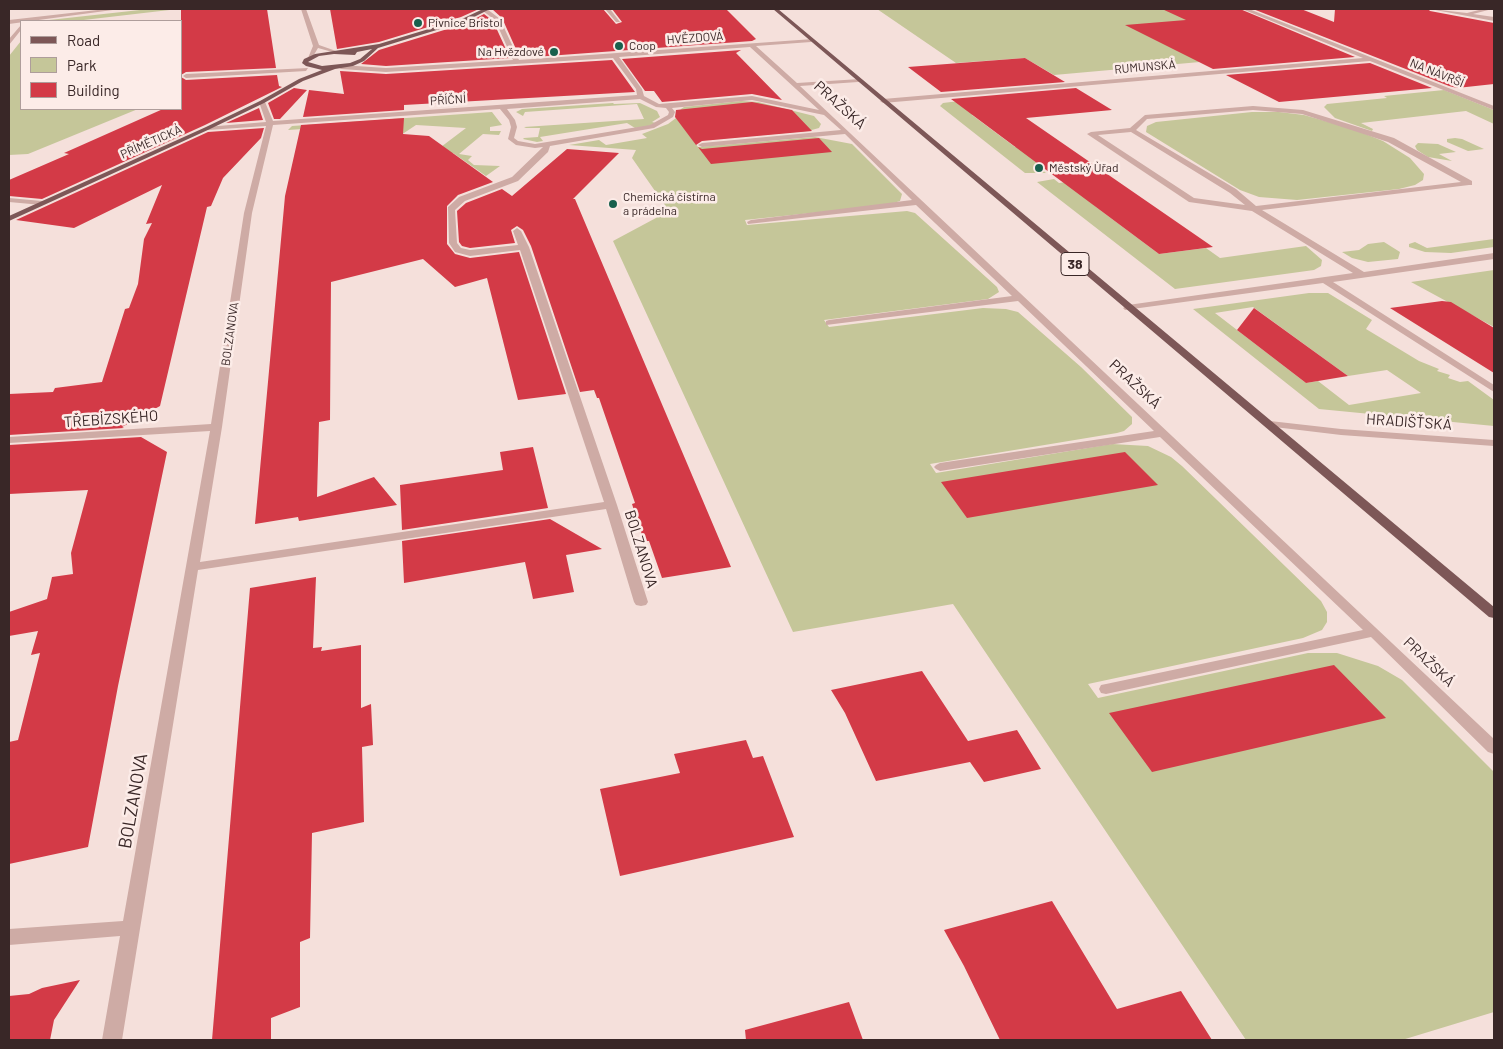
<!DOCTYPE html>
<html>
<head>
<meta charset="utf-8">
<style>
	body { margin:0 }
	#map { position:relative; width:1503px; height:1049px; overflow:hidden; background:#f5e0db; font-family:Barlow,sans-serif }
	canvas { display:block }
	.frame { position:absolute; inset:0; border:10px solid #392727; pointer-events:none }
	.legend { position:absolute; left:20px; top:20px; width:162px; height:90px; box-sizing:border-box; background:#fcece8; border:1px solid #ae9d9b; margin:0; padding:6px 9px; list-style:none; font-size:15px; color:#392727 }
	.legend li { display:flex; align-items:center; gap:10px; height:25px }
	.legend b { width:25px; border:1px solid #ae9d9b }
</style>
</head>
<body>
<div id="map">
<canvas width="1503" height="1049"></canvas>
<div class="frame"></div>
<ul class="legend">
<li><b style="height:6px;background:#7d5757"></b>Road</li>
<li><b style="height:14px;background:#c5c699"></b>Park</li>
<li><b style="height:14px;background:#d33a47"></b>Building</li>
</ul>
</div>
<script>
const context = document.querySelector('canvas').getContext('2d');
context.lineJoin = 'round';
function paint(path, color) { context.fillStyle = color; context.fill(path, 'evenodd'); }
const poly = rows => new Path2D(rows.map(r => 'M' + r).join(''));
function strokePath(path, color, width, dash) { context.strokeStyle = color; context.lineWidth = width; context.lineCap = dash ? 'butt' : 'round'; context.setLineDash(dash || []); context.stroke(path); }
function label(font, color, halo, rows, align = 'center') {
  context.font = font + ' Barlow,sans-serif'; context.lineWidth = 5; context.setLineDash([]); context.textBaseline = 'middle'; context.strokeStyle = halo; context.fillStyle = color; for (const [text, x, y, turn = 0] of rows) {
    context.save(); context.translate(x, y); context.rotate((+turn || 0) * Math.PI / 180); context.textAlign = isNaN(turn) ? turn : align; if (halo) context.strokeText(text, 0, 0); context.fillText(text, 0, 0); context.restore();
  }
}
paint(poly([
	[149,9,178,9,75,21,40,21],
	[877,9,1220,9,1233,41,1200,62,1054,75,1025,58,956,63],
	[21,41,21,109,138,109,28,154,9,155,9,56],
	[1444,90,1494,110,1494,124,1466,111,1361,123,1373,129,1372,131,1335,118,1324,107,1327,104,1387,98,1384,96],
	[988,99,972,115,1015,147,1023,146,1048,168,1041,169,1046,173,1025,173,940,106,943,103,951,102],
	[741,101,758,102,814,116,821,124,819,128,808,131,694,141,698,147,815,137,852,144,902,194,900,201,887,205,745,220,747,225,907,211,915,213,997,287,999,292,988,299,824,320,829,327,983,308,1006,309,1018,312,1081,367,1132,417,1132,424,1124,431,1117,433,930,464,936,473,1112,444,1148,446,1171,457,1182,466,1321,601,1327,612,1327,622,1322,630,1303,638,1088,684,1098,698,1308,653,1337,653,1378,666,1402,680,1494,772,1494,1012,1402,1040,1246,1040,953,604,793,632,613,241,669,211,632,158,636,150,569,145,599,140,606,145,647,138,642,134,668,124,676,118,681,109,684,107],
	[613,103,614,104,640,103,657,111,660,117,652,122,656,123,646,127,635,128,627,123,540,137,543,141,537,142,523,139,524,138,538,137,540,128,526,128,524,127,644,119,637,104,525,112,523,116,516,112,522,109],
	[492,112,502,125,490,127,490,131,501,131,499,135,483,134,459,154,472,156,468,160,474,165,500,166,486,176,453,153,433,153,466,128,416,125,395,139,361,125,288,130,292,126],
	[1252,112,1279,112,1304,115,1353,129,1383,141,1410,158,1424,174,1423,180,1415,185,1399,189,1297,200,1259,197,1240,190,1146,132,1147,126,1156,122],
	[1455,138,1462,139,1484,149,1468,151,1447,142,1447,139],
	[1418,143,1438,144,1456,152,1439,154,1452,161,1428,157,1417,150,1415,146],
	[1054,179,1059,183,1067,182,1096,207,1159,254,1206,248,1220,258,1306,246,1322,260,1321,266,1314,270,1175,289,1037,182],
	[1494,239,1494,247,1451,253,1425,252,1409,247,1409,244,1415,242,1427,248],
	[1384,242,1400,252,1398,259,1368,262,1352,258,1342,252,1359,250,1368,244],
	[1494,270,1494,327,1411,282],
	[1309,293,1328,293,1372,320,1366,329,1419,361,1439,369,1437,371,1450,375,1448,378,1460,382,1468,381,1494,400,1494,426,1319,409,1193,309],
	[1253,307,1348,376,1387,370,1421,393,1349,405,1318,381,1306,383,1215,313]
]), '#c5c699');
paint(poly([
	[181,9,267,9,276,68,186,72,181,75],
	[330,9,438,10,479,9,461,17,379,42,337,49],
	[492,9,603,9,616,24,622,22,612,9,726,9,756,39,752,41,520,58,502,18],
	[1162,9,1240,9,1355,57,1213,69,1125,25,1186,20],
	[1253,9,1301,9,1334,22,1335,9,1428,9,1430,11,1494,23,1494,84,1457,88,1449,86],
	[484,14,493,21,510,58,386,66,361,64,379,50,467,23],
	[741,50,736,53,782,100,752,94,662,102,654,91,645,91,622,59],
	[1025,58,1065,82,941,92,908,67],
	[612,60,635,92,404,105,404,110,303,117,309,90,344,94,340,71,386,74],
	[1370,63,1432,88,1279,102,1226,75],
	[277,75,279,86,282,87,205,125,42,199,9,196,9,180,69,154,64,153,163,109,181,109,181,77,186,80],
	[294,88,307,90,280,119,274,119,268,103],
	[1076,88,1112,110,1026,118,1213,247,1159,254,951,99],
	[752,102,792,110,812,131,702,141,696,145,675,117,676,110],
	[259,108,263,120,226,123],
	[404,118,403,134,429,136,493,182,458,195,447,206,447,244,455,254,470,258,519,252,566,394,518,400,487,278,455,287,423,259,331,282,330,420,319,422,317,497,374,477,397,505,299,521,298,517,255,524,285,196,301,125],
	[264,128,261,138,223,178,211,206,207,207,160,406,122,427,124,428,9,435,9,394,53,392,55,388,102,382,125,309,129,308,138,284,144,239,152,223,146,224,162,185,74,228,16,220,208,132],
	[819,138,832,152,711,164,698,147,702,149],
	[567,149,619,153,573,199,575,199,594,244,731,567,662,578,649,541,644,541,632,504,635,503,599,398,597,398,594,390,580,392,531,246,523,230,517,226,511,230,515,243,470,248,462,246,459,242,457,211,466,203,502,189,512,196],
	[1442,301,1451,302,1494,328,1494,373,1390,308],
	[1254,308,1348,376,1306,383,1237,330],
	[141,437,167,452,118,686,88,847,9,864,9,742,18,740,40,653,31,655,38,631,9,636,9,612,47,599,52,577,73,574,71,553,88,490,9,494,9,445],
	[533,447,548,508,402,530,400,485,503,470,500,452],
	[1125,452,1158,485,967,518,941,482],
	[550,519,602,549,566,555,574,592,533,599,525,562,404,583,402,541],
	[316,577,313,648,322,647,321,651,361,645,361,708,371,704,373,745,362,747,364,822,312,833,310,938,300,942,300,1007,271,1018,271,1040,212,1040,250,588],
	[1334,665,1386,718,1152,772,1109,713],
	[922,671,968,741,1017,730,1041,769,984,782,970,762,876,781,845,713,831,690],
	[746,740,753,758,763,756,794,837,620,876,600,789,680,773,674,754],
	[1052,901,1117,1009,1181,991,1212,1040,1000,1040,964,966,944,930],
	[80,980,54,1020,50,1040,9,1040,9,996,29,994,42,988],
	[849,1002,863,1040,746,1040,745,1030]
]), '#d33a47');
paint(poly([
	[106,9,120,9,9,24,9,20,106,9],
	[301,9,306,9,319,45,336,51,336,53,318,48,312,58,308,58,313,46,301,9],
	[484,9,487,9,500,19,519,60,813,39,811,42,756,46,797,83,860,79,860,81,858,82,800,86,1494,739,1494,754,1488,752,1371,637,1106,694,1101,693,1099,689,1101,685,1106,684,1363,630,1160,437,940,471,936,469,934,467,936,465,940,463,1154,431,1018,301,826,325,826,321,829,320,1012,296,916,205,748,224,747,222,751,220,912,200,845,134,702,147,698,145,702,143,841,130,824,115,752,100,672,108,675,112,673,117,654,128,550,146,548,152,518,181,465,201,455,210,457,243,461,248,470,250,518,245,513,231,517,228,521,231,529,247,617,505,648,602,646,605,641,606,636,605,634,602,606,509,198,570,122,1040,102,1040,120,936,9,945,9,929,123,921,210,431,9,443,9,437,211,424,244,213,266,126,208,130,206,129,206,127,266,122,259,102,262,100,265,102,273,121,637,95,636,89,613,58,386,72,341,69,338,67,341,65,386,68,513,60,495,20,483,11,484,9],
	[750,47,819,110,752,96,659,104,644,96,642,89,619,57,750,47],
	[640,99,656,107,666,108,669,112,668,115,650,125,535,144,518,141,514,138,517,127,515,120,507,109,640,99],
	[500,109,509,120,511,127,508,139,516,145,535,148,543,147,512,177,459,197,448,207,449,243,455,252,470,256,520,250,604,502,200,562,222,427,252,213,273,125,500,109],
	[605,9,610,9,620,22,616,22,605,9],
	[1242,9,1249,9,1494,106,1494,110,1370,61,883,103,880,101,883,99,1363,58,1242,9],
	[1430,9,1467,13,1483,9,1492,9,1473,14,1494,17,1494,21,1430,9],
	[21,25,21,30,9,45,9,39,21,25],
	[308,68,306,71,186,78,183,76,186,74,308,68],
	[1253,106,1303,110,1394,138,1472,181,1472,185,1469,185,1262,210,1364,272,1494,253,1494,259,1333,282,1494,385,1494,392,1323,283,1125,310,1123,308,1128,305,1353,273,1252,211,1189,202,1087,134,1091,132,1130,128,1145,115,1253,106],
	[1253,110,1302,114,1388,142,1461,182,1256,206,1236,189,1136,130,1147,119,1253,110],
	[1131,132,1230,193,1245,205,1194,198,1098,135,1131,132],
	[9,198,42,201,46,203,42,205,9,202,9,198],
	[1270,421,1341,429,1494,440,1494,446,1341,435,1266,426,1264,424,1266,422,1270,421]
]), '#ceaba5');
paint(poly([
	[483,9,490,9,466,21,378,48,364,61,353,66,335,69,303,81,264,103,210,129,9,221,9,216,206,127,260,101,299,79,322,70,306,66,302,63,304,59,315,54,379,44,462,19,483,9],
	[372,49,360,59,350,63,322,66,308,62,319,56,334,54,355,55,357,52,372,49],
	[773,9,778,9,1494,607,1494,618,1489,617,773,9]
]), '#7d5757');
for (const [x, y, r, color] of [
	[418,23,5,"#18604d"],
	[619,46,5,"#18604d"],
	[554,52,5,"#18604d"],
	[1039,168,5,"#18604d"],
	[613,204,5,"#18604d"]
]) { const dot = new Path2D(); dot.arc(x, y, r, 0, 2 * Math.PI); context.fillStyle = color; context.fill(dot); strokePath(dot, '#fcece8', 2); }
label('12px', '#392727', '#fcece8', [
	["Pivnice Bristol",428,23],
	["Coop",629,46],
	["Na Hvězdové",544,52,"right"],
	["Městský Ùřad",1049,168],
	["Chemická čistírna",623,197],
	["a prádelna",623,211]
], 'left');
label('12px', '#392727', '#fcece8', [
	["HVĚZDOVÁ",695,38,-4],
	["RUMUNSKÁ",1145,67,-5],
	["NA NÁVRŠÍ",1437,73,22],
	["PŘÍČNÍ",448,100,-4],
	["PŘÍMĚTICKÁ",151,142,-24],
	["BOLZANOVA",230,334,-82]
]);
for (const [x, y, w] of [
	[1075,264,28]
]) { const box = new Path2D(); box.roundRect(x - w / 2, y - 11.5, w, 23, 4); context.fillStyle = '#fcece8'; context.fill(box); strokePath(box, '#392727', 1); }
label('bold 14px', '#392727', null, [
	["38",1075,264]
]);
label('15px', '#392727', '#fcece8', [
	["PRAŽSKÁ",840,105,42],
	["PRAŽSKÁ",1135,384,43],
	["TŘEBÍZSKÉHO",111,419,-4],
	["HRADIŠŤSKÁ",1409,422,4],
	["BOLZANOVA",641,549,73],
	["PRAŽSKÁ",1429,662,44]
]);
label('18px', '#392727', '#fcece8', [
	["BOLZANOVA",133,801,-80]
]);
</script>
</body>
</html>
